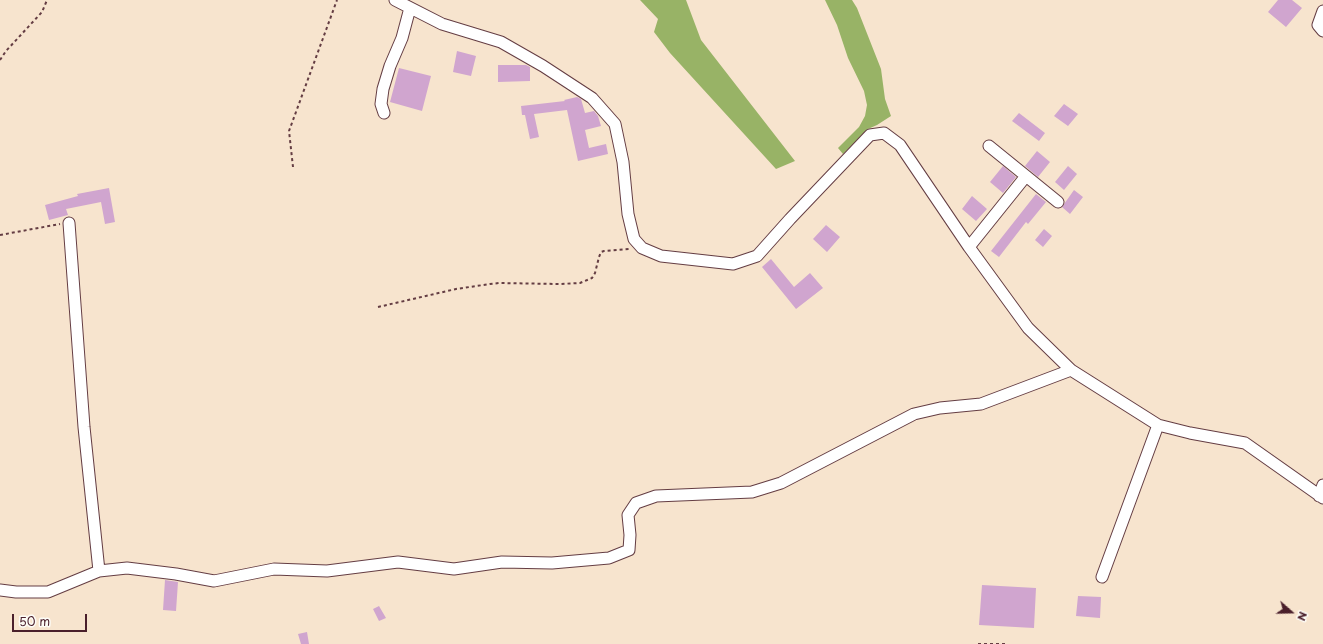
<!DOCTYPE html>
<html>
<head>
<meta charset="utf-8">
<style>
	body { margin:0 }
	#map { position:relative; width:1323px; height:644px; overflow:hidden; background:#f7e4ce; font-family:"Playpen Sans",sans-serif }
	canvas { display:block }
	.north { position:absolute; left:1271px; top:592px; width:40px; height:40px; -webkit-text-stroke:3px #fdfcf7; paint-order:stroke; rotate:110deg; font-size:11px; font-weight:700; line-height:16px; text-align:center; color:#4a1f2b }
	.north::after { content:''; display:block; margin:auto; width:14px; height:18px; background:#4a1f2b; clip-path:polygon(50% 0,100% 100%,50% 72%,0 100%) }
	.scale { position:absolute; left:12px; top:614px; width:75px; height:18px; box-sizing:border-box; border:2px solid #4a1f2b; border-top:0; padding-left:5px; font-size:12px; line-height:14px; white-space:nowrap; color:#4a1f2b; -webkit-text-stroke:3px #fdfcf7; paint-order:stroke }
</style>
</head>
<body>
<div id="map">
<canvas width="1323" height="644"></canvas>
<div class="north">N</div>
<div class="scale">50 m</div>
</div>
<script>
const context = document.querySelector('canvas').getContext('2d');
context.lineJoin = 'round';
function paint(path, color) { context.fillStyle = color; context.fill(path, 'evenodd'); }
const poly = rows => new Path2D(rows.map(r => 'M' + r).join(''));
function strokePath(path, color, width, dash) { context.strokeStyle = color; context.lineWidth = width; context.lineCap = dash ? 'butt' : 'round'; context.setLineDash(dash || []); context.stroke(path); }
paint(poly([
	[640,0,686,0,701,40,795,161,776,169,670,53,654,32,658,19],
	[825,0,852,0,857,8,881,69,885,99,891,116,877,125,868,129,843,154,838,148,859,127,865,116,867,105,864,91,848,58,837,25]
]), '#98b366');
paint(poly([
	[1278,0,1292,0,1302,8,1286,27,1268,12],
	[457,51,476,56,471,76,453,72],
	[498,65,526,65,530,67,530,81,498,82],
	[399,68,431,76,422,111,390,102],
	[577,97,581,99,585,113,594,111,598,116,601,126,585,130,589,148,606,144,608,154,578,161,567,110,534,114,539,137,530,139,525,115,522,115,521,106,565,101,564,100],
	[1064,104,1078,114,1068,126,1054,116],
	[1019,113,1045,133,1039,141,1012,121],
	[1037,151,1050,162,1038,177,1025,166],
	[1003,166,1016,177,1003,193,990,182],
	[1068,166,1077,174,1064,190,1055,182],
	[109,188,115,222,105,224,101,202,66,209,68,215,49,220,45,205,78,196,77,194],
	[1074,190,1083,197,1070,214,1062,207],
	[1036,194,1046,202,1028,224,1026,222,999,257,991,251],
	[972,196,987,209,976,221,962,209],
	[826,225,840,237,827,252,813,239],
	[1044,229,1052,236,1043,247,1035,240],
	[771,259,794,287,810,273,823,288,796,309,762,267],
	[165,580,178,582,176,611,163,610],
	[982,585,1036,588,1034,628,979,625],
	[1078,596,1101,597,1100,618,1076,616],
	[379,606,386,618,379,621,373,609],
	[307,632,309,644,301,644,298,634]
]), '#d0a5cf');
const minor = poly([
	[395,0,442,24,501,42,543,66,592,98,615,124,623,162,628,214,634,239,642,248,661,256,733,264,757,256,790,219,870,135,884,133,900,145,969,247,1028,328,1071,370],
	[1323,11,1318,25,1323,31],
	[384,113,381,104,383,89,390,66,402,38,410,8],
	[1026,176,1058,202],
	[69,223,84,427,99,571],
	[969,247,1026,176,989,146],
	[1319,496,1323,485],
	[1102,577,1158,425],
	[0,590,16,592,48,592,99,571,127,568,176,574,214,581,274,569,327,571,398,562,454,569,502,562,552,563,609,558,629,550,630,535,628,515,636,503,656,496,752,492,781,483,914,414,940,408,981,404,1071,370,1158,425,1190,433,1245,443,1323,498]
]);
strokePath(minor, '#643d43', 13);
strokePath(poly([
	[0,60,6,51,42,12,47,0],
	[293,167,289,131,337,0],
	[0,235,60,224],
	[378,307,456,289,490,284,499,283,560,284,580,283,592,278,595,273,599,257,601,252,604,251,629,249],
	[978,644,1008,644]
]), '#643d43', 2, [3, 3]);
strokePath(minor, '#fff', 11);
</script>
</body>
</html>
